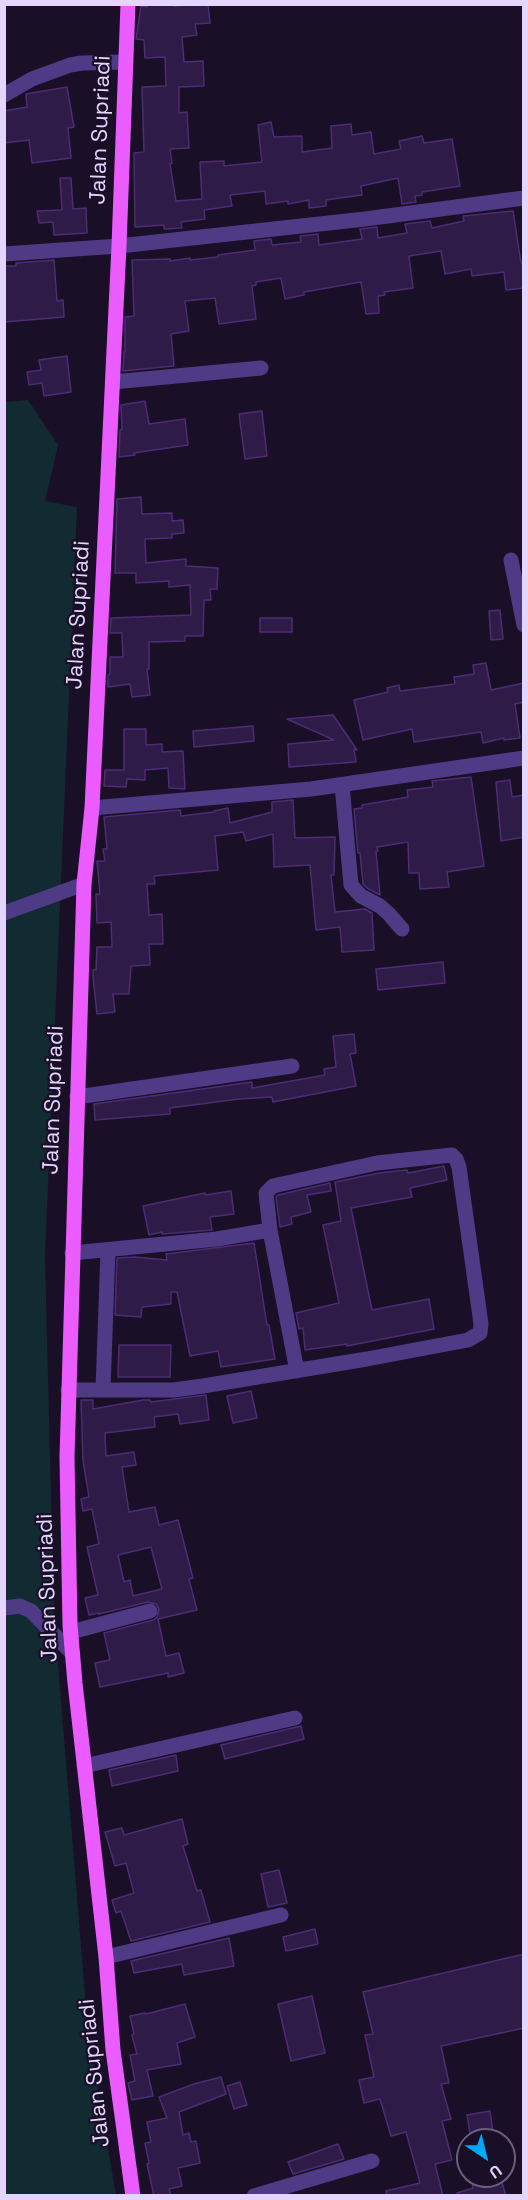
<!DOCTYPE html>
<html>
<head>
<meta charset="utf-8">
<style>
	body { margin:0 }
	#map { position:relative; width:528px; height:2200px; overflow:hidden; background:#190f27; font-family:"Space Grotesk",sans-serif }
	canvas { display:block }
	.frame { position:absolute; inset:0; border:6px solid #e4d5ff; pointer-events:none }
	.north { position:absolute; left:456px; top:2128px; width:60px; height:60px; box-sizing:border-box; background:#190f27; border:2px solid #6a5e7d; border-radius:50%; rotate:145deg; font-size:16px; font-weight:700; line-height:24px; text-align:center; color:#e4d5ff }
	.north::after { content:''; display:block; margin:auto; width:21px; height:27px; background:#01a7ff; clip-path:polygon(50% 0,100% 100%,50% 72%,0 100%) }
</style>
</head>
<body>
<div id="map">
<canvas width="528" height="2200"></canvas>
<div class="frame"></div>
<div class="north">U</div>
</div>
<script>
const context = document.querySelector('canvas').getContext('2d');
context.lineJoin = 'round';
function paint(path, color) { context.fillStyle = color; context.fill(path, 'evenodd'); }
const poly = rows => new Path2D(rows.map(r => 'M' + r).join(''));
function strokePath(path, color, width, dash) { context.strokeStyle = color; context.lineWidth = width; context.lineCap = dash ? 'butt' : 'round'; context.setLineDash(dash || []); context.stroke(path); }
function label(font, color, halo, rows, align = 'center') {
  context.font = font + ' "Space Grotesk",sans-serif'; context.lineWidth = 4.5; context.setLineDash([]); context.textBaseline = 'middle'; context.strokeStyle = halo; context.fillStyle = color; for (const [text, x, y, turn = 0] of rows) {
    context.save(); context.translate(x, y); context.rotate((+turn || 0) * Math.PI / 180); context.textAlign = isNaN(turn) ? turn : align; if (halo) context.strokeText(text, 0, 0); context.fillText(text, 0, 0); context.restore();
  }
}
paint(poly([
	[28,400,58,445,45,501,77,507,45,1257,54,1614,88,2032,116,2195,5,2196,4,402]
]), '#122a31');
const building = poly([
	[147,4,174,4,174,6,208,4,210,23,195,24,197,35,182,37,184,62,203,61,204,86,179,87,179,113,187,112,189,148,170,149,172,163,170,164,176,201,202,199,200,162,224,161,224,166,262,162,258,125,271,122,274,137,302,136,302,152,332,148,331,126,351,124,352,135,371,132,374,154,401,149,399,141,422,136,424,143,452,139,460,186,422,192,422,195,415,196,416,202,402,204,398,178,361,186,362,195,326,200,326,206,309,208,309,200,288,204,288,201,266,204,265,191,230,195,232,206,204,210,205,219,181,222,182,228,164,229,164,225,135,227,134,153,144,152,142,87,166,86,165,57,145,58,144,40,136,39,141,6,147,7,147,4],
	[67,87,74,127,68,128,71,158,32,163,29,140,4,143,4,111,27,107,26,94,67,87],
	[60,178,71,178,73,209,86,208,87,233,54,235,53,222,39,223,37,211,62,210,60,178],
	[513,211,521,263,524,263,524,288,506,290,504,272,472,276,471,269,445,274,441,251,409,256,413,288,384,292,385,295,378,296,379,313,366,314,361,282,304,292,304,295,285,299,281,278,256,282,256,285,252,286,256,319,219,324,215,298,185,301,189,331,171,334,174,366,123,371,124,352,125,352,125,317,134,316,132,260,170,259,170,261,190,258,190,260,218,257,218,255,255,250,254,241,271,239,272,245,301,242,300,236,318,234,319,245,362,239,360,229,377,227,378,238,407,233,405,224,430,221,432,228,464,221,463,216,513,211],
	[54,260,57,301,63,300,64,317,4,322,4,266,16,266,16,263,54,260],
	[67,356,71,392,44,396,42,383,29,385,27,372,41,370,39,360,67,356],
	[145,401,149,424,185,419,188,445,134,453,135,455,119,457,120,430,122,429,121,405,145,401],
	[262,411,267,456,245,459,239,414,262,411],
	[141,497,142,514,172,513,172,521,183,520,184,533,172,534,172,538,145,539,146,563,186,559,186,566,218,568,217,589,210,589,211,600,204,600,203,636,185,636,185,641,149,642,149,669,147,669,150,695,132,697,130,684,108,687,108,675,110,674,110,657,123,657,122,633,110,633,111,618,191,615,190,585,169,587,169,581,136,583,136,573,115,573,117,499,141,497],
	[500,610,503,639,491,640,489,611,500,610],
	[260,618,292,618,292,632,260,632,260,618],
	[486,663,491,690,524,683,524,702,515,704,520,738,504,740,504,738,483,743,481,732,414,742,412,729,363,740,354,700,388,692,387,688,399,685,400,691,455,684,454,677,474,674,473,665,486,663],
	[333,715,357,750,354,749,356,762,289,767,288,744,334,740,287,719,333,715],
	[253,726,254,741,194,747,193,731,253,726],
	[124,729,146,729,146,745,162,744,162,752,183,751,185,789,169,788,168,768,145,770,145,780,127,779,126,787,104,786,105,770,124,770,124,729],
	[471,777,484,866,447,872,449,887,420,889,419,873,409,873,408,842,377,847,378,851,376,851,380,895,367,888,363,884,360,853,358,853,354,809,362,808,362,805,408,797,407,790,433,787,432,781,471,777],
	[510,780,512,797,524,795,524,837,501,841,496,782,510,780],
	[293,800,295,838,335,837,334,875,331,875,335,912,365,909,372,913,374,950,342,952,340,927,316,930,310,865,274,867,273,834,246,841,243,832,215,836,218,870,154,876,155,884,147,884,149,915,162,914,163,944,149,944,150,965,131,966,129,994,113,994,115,1012,97,1014,93,977,93,970,96,970,97,947,112,947,111,922,97,923,96,894,100,894,97,861,105,861,103,849,107,849,104,817,180,810,181,816,214,812,214,811,228,808,230,823,272,812,272,802,293,800],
	[443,962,445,983,378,990,376,969,443,962],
	[354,1034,356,1053,350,1054,356,1086,273,1102,272,1097,239,1099,170,1108,170,1114,95,1120,94,1104,252,1082,252,1088,325,1075,324,1069,336,1067,333,1036,354,1034],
	[444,1166,447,1180,410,1188,412,1197,351,1208,372,1310,429,1299,434,1329,347,1346,347,1344,305,1350,303,1328,299,1329,296,1313,339,1303,323,1225,341,1221,335,1182,379,1173,407,1170,408,1173,444,1166],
	[330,1183,331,1191,307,1195,311,1212,291,1217,292,1224,280,1227,276,1197,278,1195,330,1183],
	[231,1191,234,1214,210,1217,212,1230,162,1234,162,1232,149,1235,143,1206,205,1193,205,1195,231,1191],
	[254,1243,267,1325,269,1325,275,1359,221,1367,218,1351,190,1356,177,1292,171,1292,171,1304,142,1307,141,1317,115,1315,117,1258,135,1257,167,1260,166,1254,254,1243],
	[119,1345,171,1345,170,1377,118,1377,119,1345],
	[251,1391,257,1418,233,1423,227,1396,251,1391],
	[206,1395,209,1420,180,1424,178,1414,154,1417,155,1427,105,1433,106,1456,134,1452,136,1465,122,1467,129,1512,155,1507,159,1525,178,1520,193,1578,189,1579,197,1610,158,1619,166,1656,179,1653,184,1673,168,1677,168,1673,100,1687,95,1663,110,1660,104,1633,153,1620,157,1617,159,1609,156,1604,148,1602,99,1614,99,1613,89,1615,85,1598,98,1595,87,1547,99,1544,92,1509,83,1511,81,1499,89,1497,83,1461,81,1400,93,1400,93,1409,143,1400,150,1400,151,1402,206,1395],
	[151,1547,162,1589,133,1596,130,1580,124,1582,118,1555,151,1547],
	[301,1726,304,1739,225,1759,221,1745,301,1726],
	[176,1755,178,1771,112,1786,109,1770,176,1755],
	[182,1819,188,1844,183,1846,197,1891,201,1890,210,1922,131,1941,121,1911,116,1913,112,1900,134,1893,126,1863,115,1866,105,1832,122,1828,124,1835,182,1819],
	[279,1870,287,1903,268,1907,261,1874,279,1870],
	[315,1929,318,1944,286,1951,283,1937,315,1929],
	[229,1938,234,1966,184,1975,182,1964,134,1973,131,1961,229,1938],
	[524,1954,524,2028,441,2046,449,2083,441,2084,451,2119,442,2121,452,2160,435,2164,443,2196,387,2196,386,2191,420,2183,406,2132,391,2136,380,2099,364,2103,359,2080,374,2077,365,2035,373,2034,363,1992,524,1954],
	[312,1996,325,2053,291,2061,278,2004,312,1996],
	[185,2004,195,2037,177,2043,181,2064,147,2070,153,2096,132,2100,128,2083,135,2081,130,2055,137,2054,132,2035,134,2034,130,2016,145,2013,146,2014,185,2004],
	[221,2077,226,2094,179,2112,183,2135,189,2133,191,2142,196,2141,200,2163,178,2168,182,2186,169,2189,171,2196,154,2196,147,2164,149,2163,145,2143,151,2142,147,2122,167,2118,159,2097,194,2084,221,2077],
	[240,2082,247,2105,234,2109,227,2086,240,2082],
	[490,2111,494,2140,471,2140,467,2115,490,2111],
	[338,2144,344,2159,293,2174,288,2162,338,2144],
	[471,2176,486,2176,487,2183,501,2179,506,2196,457,2196,457,2193,473,2188,471,2176]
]);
paint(building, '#2f1b48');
strokePath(building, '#4c2d74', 1.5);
strokePath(poly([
	[4,95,32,79,70,65,82,63,126,62],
	[4,254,119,246,365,219,524,198],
	[113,382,261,368],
	[511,560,524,625],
	[342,785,351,885,361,896,380,906,389,914,402,929],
	[92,808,311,789,524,758],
	[4,913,84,884],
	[77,1097,292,1066],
	[72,1253,217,1239,270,1230,297,1371],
	[103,1389,108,1251],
	[68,1390,174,1390,203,1386,367,1359,468,1340,480,1333,481,1324,459,1167,456,1159,452,1155,377,1163,273,1186,266,1193,270,1230],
	[4,1608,20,1606,31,1611,73,1654],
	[71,1632,150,1611],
	[84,1766,295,1718],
	[106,1957,281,1915],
	[254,2196,372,2161]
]), '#4f3a86', 15);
strokePath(poly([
	[128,4,119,246,92,808,84,884,67,1457,70,1625,75,1683,106,1957,113,2050,133,2196]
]), '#ea5cff', 15);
label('22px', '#e4d5ff', '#190f27', [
	["Jalan Supriadi",101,130,-88],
	["Jalan Supriadi",79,615,-87],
	["Jalan Supriadi",54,1100,-88],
	["Jalan Supriadi",48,1588,-92],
	["Jalan Supriadi",95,2073,-96]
]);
</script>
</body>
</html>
